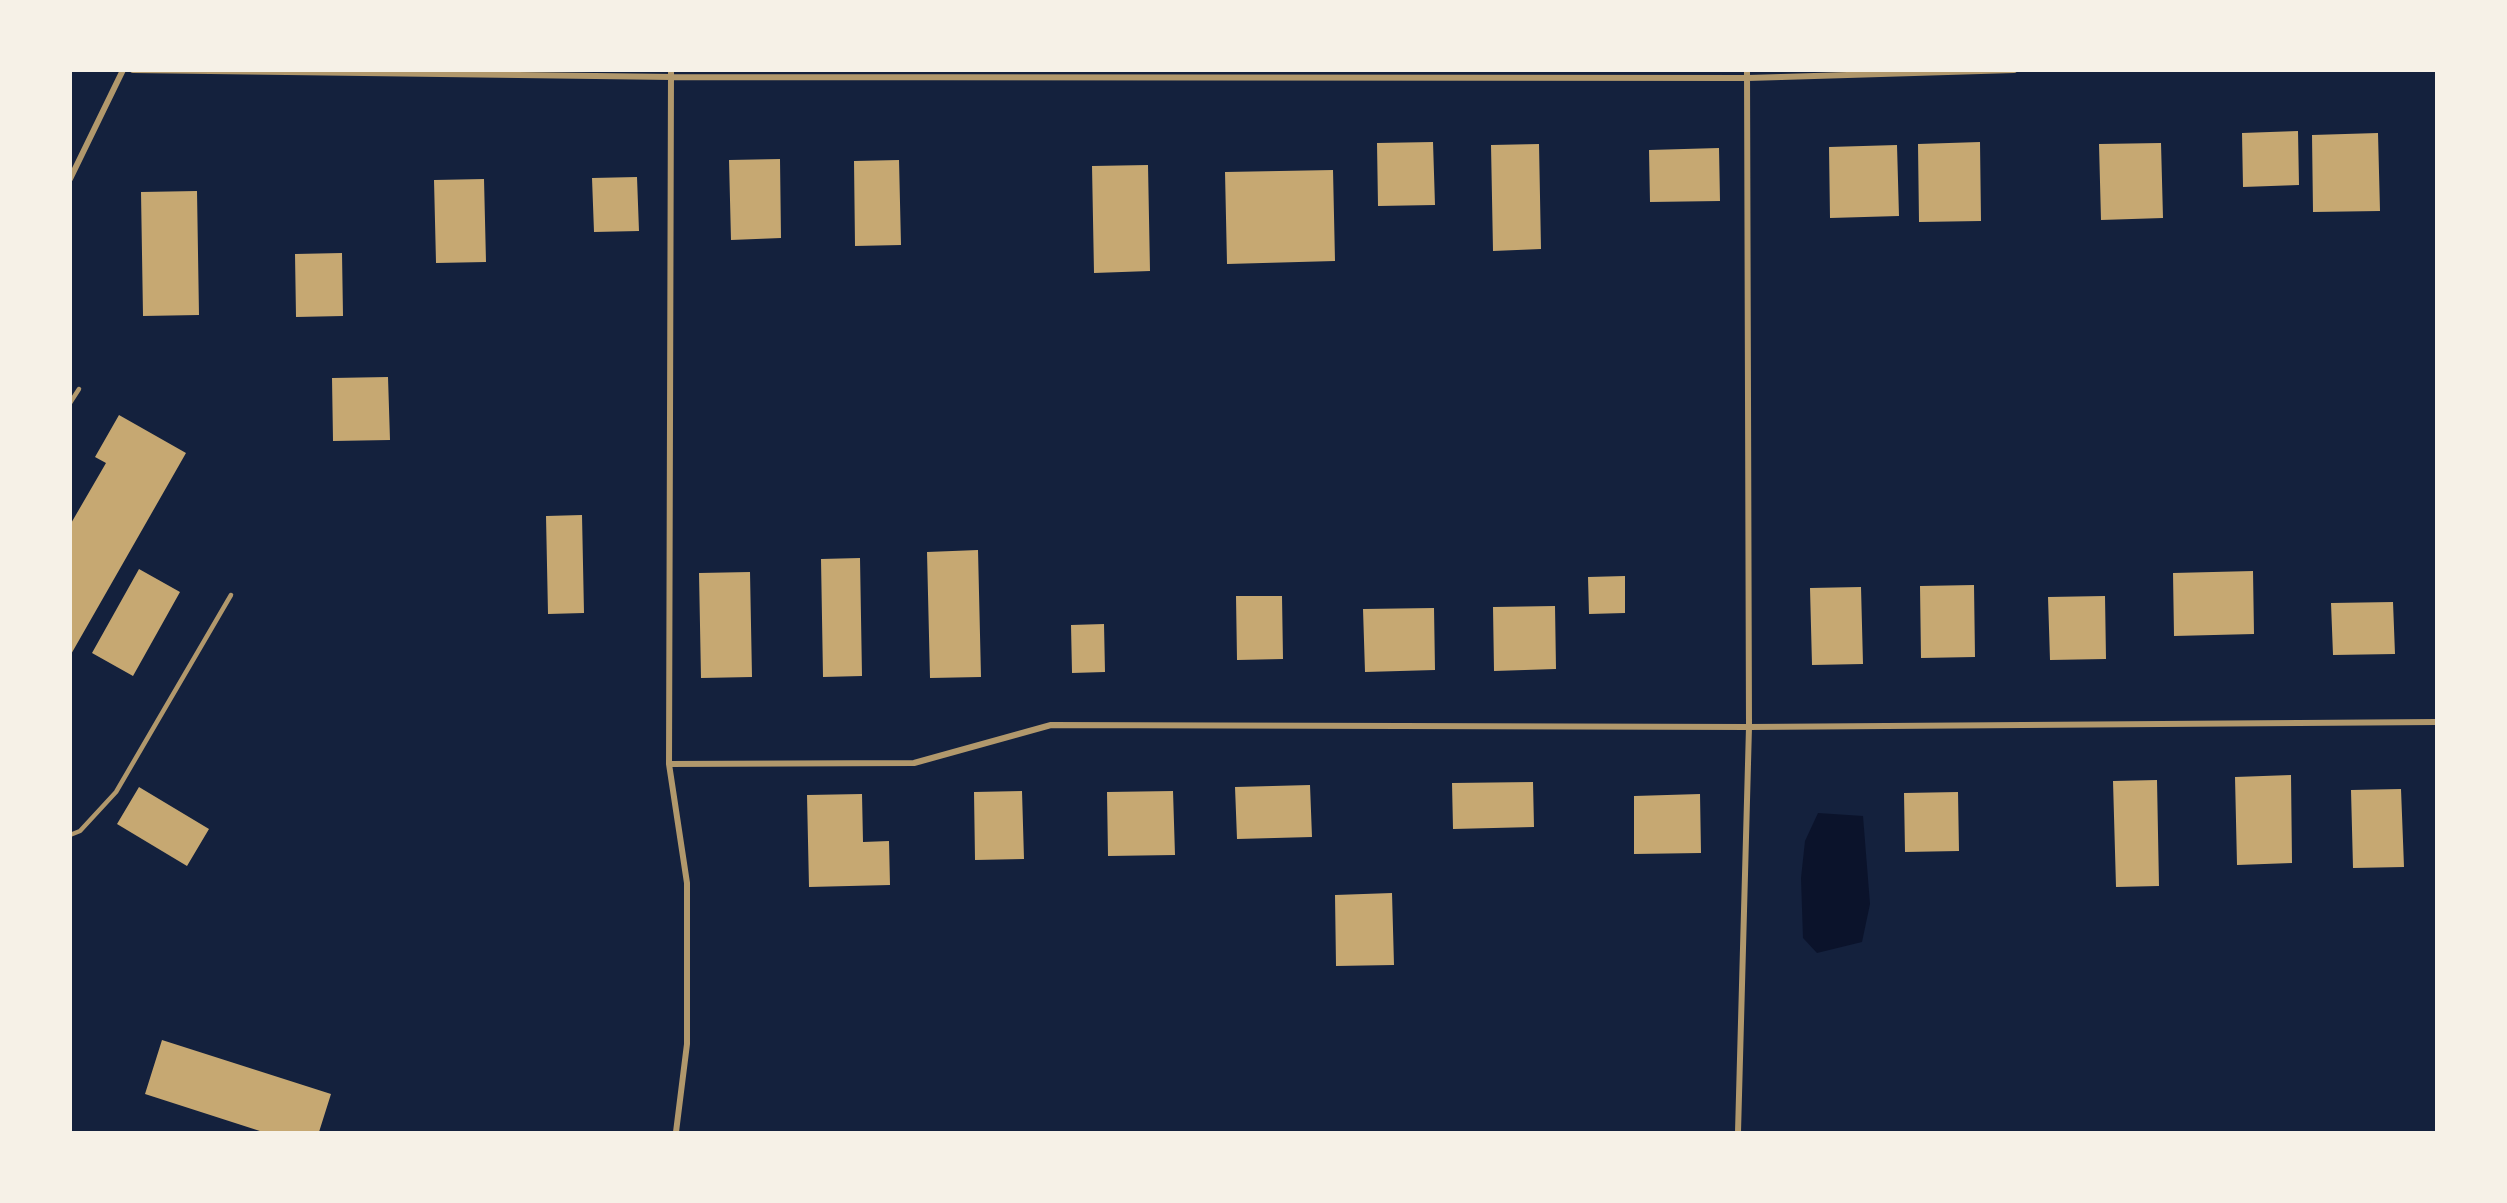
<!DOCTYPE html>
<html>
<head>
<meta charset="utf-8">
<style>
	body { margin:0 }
	#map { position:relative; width:2507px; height:1203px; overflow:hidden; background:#14213d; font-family:Rubik,sans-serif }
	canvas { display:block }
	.frame { position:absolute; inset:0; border:72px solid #f6f1e7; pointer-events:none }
</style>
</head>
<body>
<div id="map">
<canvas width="2507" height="1203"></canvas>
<div class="frame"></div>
</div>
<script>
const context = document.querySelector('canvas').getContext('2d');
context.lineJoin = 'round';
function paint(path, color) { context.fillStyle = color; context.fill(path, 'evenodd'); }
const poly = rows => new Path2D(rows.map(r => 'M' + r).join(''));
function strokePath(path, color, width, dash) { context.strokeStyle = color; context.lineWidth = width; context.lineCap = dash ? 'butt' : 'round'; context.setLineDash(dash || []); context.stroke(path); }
paint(poly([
	[1818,813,1863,816,1870,904,1862,942,1817,953,1803,938,1801,878,1805,841]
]), '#0b132b');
paint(poly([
	[2298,131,2299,185,2243,187,2242,133],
	[2378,133,2380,211,2313,212,2312,135],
	[1433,142,1435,205,1378,206,1377,143],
	[1980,142,1981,221,1919,222,1918,144],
	[2161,143,2163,218,2101,220,2099,144],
	[1539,144,1541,249,1493,251,1491,145],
	[1897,145,1899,216,1830,218,1829,147],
	[1719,148,1720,201,1650,202,1649,150],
	[780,159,781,238,731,240,729,160],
	[899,160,901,245,855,246,854,161],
	[1148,165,1150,271,1094,273,1092,166],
	[1333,170,1335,261,1227,264,1225,172],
	[637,177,639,231,594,232,592,178],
	[484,179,486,262,436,263,434,180],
	[197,191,199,315,143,316,141,192],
	[342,253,343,316,296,317,295,254],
	[388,377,390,440,333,441,332,378],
	[119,415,186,453,70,656,70,525,106,463,95,457],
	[582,515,584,613,548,614,546,516],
	[978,550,981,677,930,678,927,552],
	[860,558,862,676,823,677,821,559],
	[139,569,180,592,133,676,92,653],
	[2253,571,2254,634,2174,636,2173,573],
	[750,572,752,677,701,678,699,573],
	[1625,576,1625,613,1589,614,1588,577],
	[1974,585,1975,657,1921,658,1920,586],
	[1861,587,1863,664,1812,665,1810,588],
	[1236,596,1282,596,1283,659,1237,660],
	[2105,596,2106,659,2050,660,2048,597],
	[2393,602,2395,654,2333,655,2331,603],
	[1555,606,1556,669,1494,671,1493,607],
	[1434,608,1435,670,1365,672,1363,609],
	[1104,624,1105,672,1072,673,1071,625],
	[2291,775,2292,863,2237,865,2235,777],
	[2157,780,2159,886,2116,887,2113,781],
	[1533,782,1534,827,1453,829,1452,783],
	[1310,785,1312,837,1237,839,1235,787],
	[139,787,209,829,187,866,117,824],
	[2401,789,2404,867,2353,868,2351,790],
	[1022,791,1024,859,975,860,974,792],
	[1173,791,1175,855,1108,856,1107,792],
	[1958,792,1959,851,1905,852,1904,793],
	[862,794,863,842,889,841,890,885,809,887,807,795],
	[1700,794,1701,853,1634,854,1634,796],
	[1392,893,1394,965,1336,966,1335,895],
	[162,1040,331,1094,319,1132,263,1132,145,1094]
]), '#c6a872');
strokePath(poly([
	[70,403,79,389],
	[70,835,80,831,116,792,231,595]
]), '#b1986c', 4.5);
strokePath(poly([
	[133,70,672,77,1748,78,2014,70],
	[671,70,669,764,687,883,687,1044,676,1132],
	[70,179,123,70],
	[669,764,914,763,1051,725,1749,727,2436,722],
	[1738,1132,1749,727,1747,70]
]), '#b1986c', 6);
</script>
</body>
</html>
